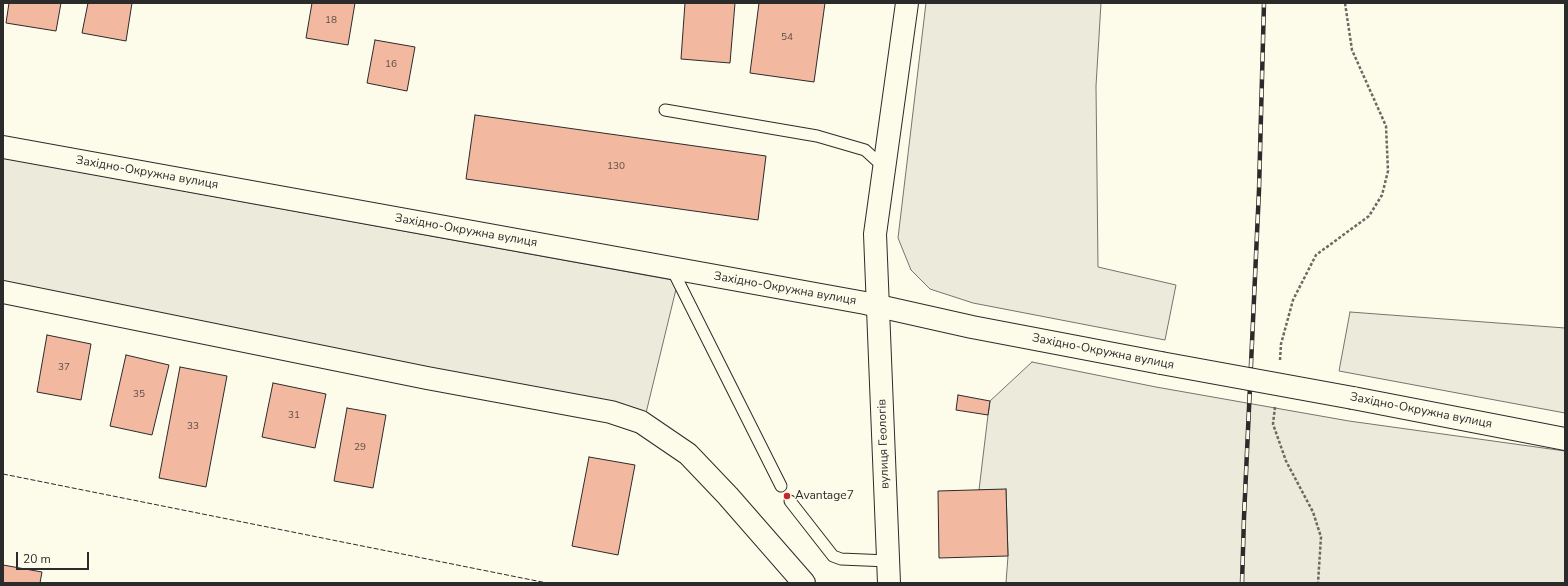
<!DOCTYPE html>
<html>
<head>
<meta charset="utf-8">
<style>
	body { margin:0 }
	#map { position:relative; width:1568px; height:586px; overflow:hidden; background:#fdfbea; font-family:"Nunito Sans",sans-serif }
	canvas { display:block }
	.frame { position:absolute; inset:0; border:4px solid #2b2b2b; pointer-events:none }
	.scale { position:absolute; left:16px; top:552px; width:73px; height:18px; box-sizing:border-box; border:2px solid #2b2b2b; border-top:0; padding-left:5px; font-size:12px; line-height:14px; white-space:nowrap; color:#2b2b2b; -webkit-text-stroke:3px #fdfbea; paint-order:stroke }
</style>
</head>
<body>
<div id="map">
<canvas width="1568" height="586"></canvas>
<div class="frame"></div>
<div class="scale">20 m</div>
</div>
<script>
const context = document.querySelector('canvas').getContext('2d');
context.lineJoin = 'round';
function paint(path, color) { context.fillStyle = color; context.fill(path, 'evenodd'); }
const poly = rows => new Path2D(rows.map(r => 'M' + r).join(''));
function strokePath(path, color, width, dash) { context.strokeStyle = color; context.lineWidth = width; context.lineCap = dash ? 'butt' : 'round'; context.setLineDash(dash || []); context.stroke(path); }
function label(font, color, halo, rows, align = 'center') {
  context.font = font + ' "Nunito Sans",sans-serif'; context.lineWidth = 3; context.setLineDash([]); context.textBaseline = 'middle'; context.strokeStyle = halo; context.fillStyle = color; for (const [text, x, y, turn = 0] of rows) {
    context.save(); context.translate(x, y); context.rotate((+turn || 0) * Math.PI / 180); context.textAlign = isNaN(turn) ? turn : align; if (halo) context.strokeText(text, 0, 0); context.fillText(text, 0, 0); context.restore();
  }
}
const green = poly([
	[926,3,1101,3,1096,86,1098,267,1176,285,1165,340,973,303,930,289,911,270,898,238,926,3],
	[3,158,678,281,646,413,3,281,3,158],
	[1350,312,1565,328,1565,413,1339,371,1350,312],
	[1032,362,1156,387,1349,421,1565,451,1565,583,1006,583,1008,556,1006,490,979,490,988,415,990,401,1032,362]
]);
paint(green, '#ecebdb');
strokePath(green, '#74746e', 1);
const building = poly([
	[9,3,61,3,56,31,6,23,9,3],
	[88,3,132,3,126,41,82,33,88,3],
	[312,3,355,3,348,45,306,38,312,3],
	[685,3,735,3,730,63,681,59,685,3],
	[759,3,825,3,814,82,750,73,759,3],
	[375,40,415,47,407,91,367,83,375,40],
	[475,115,766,156,758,220,466,179,475,115],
	[47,335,91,344,81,400,37,392,47,335],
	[126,355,169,365,152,435,110,426,126,355],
	[180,367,227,376,206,487,159,478,180,367],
	[273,383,326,394,315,448,262,437,273,383],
	[958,395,990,401,988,415,956,410,958,395],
	[347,408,386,415,373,488,334,481,347,408],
	[589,457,635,465,618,555,572,546,589,457],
	[1006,489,1008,556,939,558,938,491,1006,489],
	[3,565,42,572,40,583,3,583,3,565]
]);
paint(building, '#f2b8a0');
strokePath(building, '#2b2b2b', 1);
const lane = poly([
	[665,110,817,136,865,150,876,160,885,165],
	[672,269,781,486],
	[790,501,833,556,841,559,888,561]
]);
const street = poly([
	[3,292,427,378,611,412,641,422,688,454,728,496,804,583],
	[889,583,875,234,907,3]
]);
const primary = poly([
	[3,147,865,303,972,327,1161,363],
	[1353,398,1565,439]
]);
strokePath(lane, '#2b2b2b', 13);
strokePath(street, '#2b2b2b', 24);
strokePath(primary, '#2b2b2b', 24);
strokePath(poly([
	[1280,360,1281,344,1293,300,1316,255,1369,216,1382,195,1388,171,1386,126,1352,50,1345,3],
	[1275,407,1273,424,1286,461,1313,512,1321,537,1318,583]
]), '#6a6964', 2.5, [3, 2]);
strokePath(lane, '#fdfbea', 11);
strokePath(street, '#fdfbea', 22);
strokePath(primary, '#fdfbea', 22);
const rail = poly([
	[1242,583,1244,517,1259,190,1264,3]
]);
strokePath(rail, '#2b2b2b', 4.5);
strokePath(rail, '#fdfbea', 3, [9]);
const primaryBridge = poly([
	[1161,363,1353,398]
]);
strokePath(primaryBridge, '#2b2b2b', 24, []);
strokePath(primaryBridge, '#fdfbea', 22);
strokePath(poly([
	[3,474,547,583]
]), '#2b2b2b', 1, [5, 2]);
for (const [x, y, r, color] of [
	[787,496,4,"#c62828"]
]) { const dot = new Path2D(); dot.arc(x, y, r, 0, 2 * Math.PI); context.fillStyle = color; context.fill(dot); strokePath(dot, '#fdfbea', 1.5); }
label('10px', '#5d4e48', null, [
	["18",331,21],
	["54",787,38],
	["16",391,65],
	["130",616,167],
	["37",64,368],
	["35",139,395],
	["31",294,416],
	["33",193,427],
	["29",360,448]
]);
label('12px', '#2b2b2b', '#fdfbea', [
	["Західно-Окружна вулиця",147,173,10],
	["Західно-Окружна вулиця",466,231,10],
	["Західно-Окружна вулиця",785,289,10],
	["Західно-Окружна вулиця",1103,352,11],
	["Західно-Окружна вулиця",1421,411,11],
	["вулиця Геологів",884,444,-92]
]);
label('12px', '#2b2b2b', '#fdfbea', [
	["Avantage7",795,496]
], 'left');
</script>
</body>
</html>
